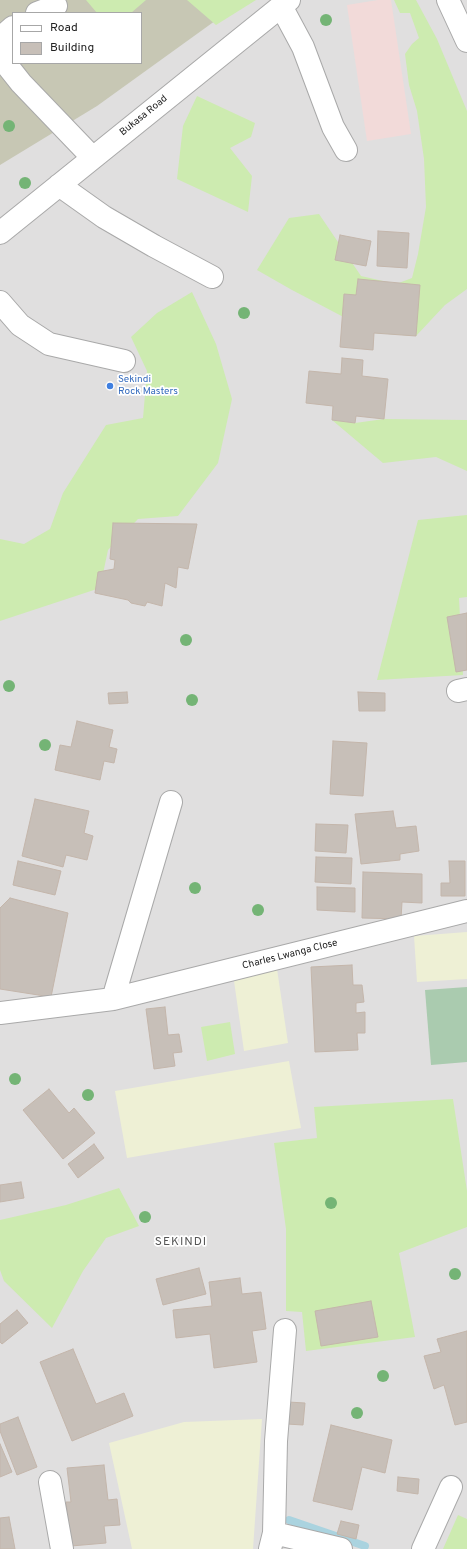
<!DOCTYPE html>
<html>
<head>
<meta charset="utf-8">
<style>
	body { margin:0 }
	#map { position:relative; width:467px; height:1549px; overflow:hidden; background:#f2efe9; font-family:Overpass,sans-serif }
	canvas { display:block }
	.legend { position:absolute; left:12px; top:12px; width:130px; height:52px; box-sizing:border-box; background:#fff; border:1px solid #a7a7a7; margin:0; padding:5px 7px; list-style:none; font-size:12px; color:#222 }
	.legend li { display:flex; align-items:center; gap:8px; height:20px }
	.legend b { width:20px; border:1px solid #a7a7a7 }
</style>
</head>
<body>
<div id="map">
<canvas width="467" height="1549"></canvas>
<ul class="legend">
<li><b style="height:5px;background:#fff"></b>Road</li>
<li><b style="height:11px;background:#c7bfb8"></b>Building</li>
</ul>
</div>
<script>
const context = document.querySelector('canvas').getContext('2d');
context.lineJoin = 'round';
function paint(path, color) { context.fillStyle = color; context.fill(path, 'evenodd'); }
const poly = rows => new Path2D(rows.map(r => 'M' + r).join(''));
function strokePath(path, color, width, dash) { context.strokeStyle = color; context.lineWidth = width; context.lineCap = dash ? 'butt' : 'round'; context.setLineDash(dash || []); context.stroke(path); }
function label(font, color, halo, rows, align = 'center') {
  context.font = font + ' Overpass,sans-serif'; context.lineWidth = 3.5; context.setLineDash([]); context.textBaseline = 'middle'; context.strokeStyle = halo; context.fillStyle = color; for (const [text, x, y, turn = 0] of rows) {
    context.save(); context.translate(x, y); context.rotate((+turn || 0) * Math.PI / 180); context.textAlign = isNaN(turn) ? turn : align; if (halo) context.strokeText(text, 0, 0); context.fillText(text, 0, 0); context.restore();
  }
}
paint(poly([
	[0,0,467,0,467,1549,0,1549],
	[13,13,141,13,141,63,13,63]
]), '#e0dfdf');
paint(poly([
	[378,0,391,0,411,134,367,141,347,5]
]), '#f2dad9');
paint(poly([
	[0,0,244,0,97,106,0,165],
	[13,13,141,13,141,63,13,63]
]), '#c7c7b4');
paint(poly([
	[467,932,467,979,417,982,414,936],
	[277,969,288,1043,244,1051,234,981],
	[289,1061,301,1128,127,1158,115,1091],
	[262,1419,253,1549,132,1549,109,1443,184,1422]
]), '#eef0d5');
paint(poly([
	[86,0,146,0,131,13,97,13],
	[187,0,256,0,216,25],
	[394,0,416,0,437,39,467,111,467,289,445,305,416,336,374,333,292,290,257,270,289,218,319,214,361,276,396,284,412,278,418,254,426,207,424,159,417,111,409,85,405,54,412,44,419,38,410,13,400,13],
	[197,96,255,123,251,137,230,148,252,176,248,212,177,179,183,126],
	[192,292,216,344,232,399,218,463,178,516,138,519,108,550,100,588,0,621,0,539,24,544,50,529,63,493,106,425,143,418,147,371,131,337,157,313],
	[384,419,467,420,467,471,436,457,383,463,332,420,355,423],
	[467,515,467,597,459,598,463,675,377,680,418,520],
	[230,1022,235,1054,207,1061,201,1027],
	[453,1099,467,1191,467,1227,399,1253,415,1337,306,1351,302,1312,286,1311,286,1229,274,1143,317,1138,314,1107],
	[119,1188,139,1226,106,1238,83,1271,52,1328,4,1281,0,1270,0,1220,66,1205],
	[458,1515,467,1519,467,1549,443,1549]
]), '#cdebb0');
paint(poly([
	[467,987,467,1062,431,1065,425,990]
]), '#aacbaf');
strokePath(poly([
	[289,1520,365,1546]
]), '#aad3df', 8);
const building = poly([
	[378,231,409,233,407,268,377,266,378,231],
	[340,235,371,241,366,266,335,260,340,235],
	[358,279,420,285,416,336,374,333,373,350,340,347,344,294,356,295,358,279],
	[342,358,363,360,362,376,388,379,384,419,356,416,355,423,332,420,333,406,306,403,309,371,341,374,342,358],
	[113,523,197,524,188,569,178,567,176,588,165,583,162,606,147,602,145,606,131,603,128,600,95,593,98,572,114,569,115,560,110,559,113,523],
	[467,613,467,670,456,672,447,617,467,613],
	[127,692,128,703,109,704,108,693,127,692],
	[358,692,385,693,385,711,359,711,358,692],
	[77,721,113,730,109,747,117,749,114,763,104,761,100,780,55,770,60,745,71,747,77,721],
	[333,741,367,743,363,796,330,794,333,741],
	[35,799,89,811,84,833,93,836,87,860,66,855,63,867,22,856,35,799],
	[393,811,396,828,416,826,419,851,400,854,400,860,361,864,355,814,393,811],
	[316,824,348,825,346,853,315,851,316,824],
	[316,857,352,858,351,884,315,882,316,857],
	[18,861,61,871,55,895,13,885,18,861],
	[449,861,465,861,465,896,441,896,441,883,450,883,449,861],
	[363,872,422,874,422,903,402,902,401,919,362,918,363,872],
	[317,887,355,888,355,912,317,910,317,887],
	[10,898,68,913,51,997,0,989,0,908,10,898],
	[352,965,353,985,362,985,364,1002,356,1003,356,1013,365,1012,365,1033,357,1033,358,1050,315,1052,311,967,352,965],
	[165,1007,168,1035,179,1034,182,1052,173,1053,175,1066,154,1069,146,1009,165,1007],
	[49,1089,69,1113,74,1108,95,1133,63,1159,23,1110,49,1089],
	[94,1144,104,1158,78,1178,68,1164,94,1144],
	[21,1182,24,1198,0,1202,0,1185,21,1182],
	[199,1268,206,1294,163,1305,156,1279,199,1268],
	[240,1278,242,1294,261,1292,266,1329,252,1331,257,1362,214,1368,210,1334,176,1338,173,1310,212,1306,209,1282,240,1278],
	[371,1301,378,1337,321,1346,315,1311,371,1301],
	[17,1310,28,1323,2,1344,0,1342,0,1324,17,1310],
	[467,1331,467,1422,455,1425,444,1385,434,1389,424,1356,441,1352,437,1339,467,1331],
	[73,1349,96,1404,124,1393,133,1416,72,1441,40,1362,73,1349],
	[288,1402,305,1403,303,1425,287,1424,288,1402],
	[18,1417,37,1467,17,1475,0,1431,0,1424,18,1417],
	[331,1425,392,1440,385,1473,362,1467,352,1510,313,1501,331,1425],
	[0,1444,12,1472,0,1477,0,1444],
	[104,1465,108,1500,117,1499,120,1525,104,1526,106,1543,71,1546,66,1502,71,1502,67,1468,104,1465],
	[398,1477,419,1479,418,1494,397,1491,398,1477],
	[9,1517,15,1549,0,1549,0,1518,9,1517],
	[341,1521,359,1525,356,1539,337,1534,341,1521]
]);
paint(building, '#c7bfb8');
strokePath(building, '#c4b6ab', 1);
const minor = poly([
	[448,0,467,41],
	[281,6,303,47,333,127,346,150],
	[37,13,56,6],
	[13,27,4,35,6,64,21,83,92,157],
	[59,185,104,217,154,246,212,277],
	[0,233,289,0],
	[0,302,20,325,49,344,124,361],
	[458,691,467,689],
	[113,999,171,802],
	[0,1013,113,999,467,911],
	[50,1482,62,1549],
	[274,1533,276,1441,285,1330],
	[270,1549,274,1533,341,1549],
	[423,1549,451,1487]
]);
strokePath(minor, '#a9a9a9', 24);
strokePath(minor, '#fff', 22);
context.fillStyle = '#74b475';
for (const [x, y] of [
	[326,20],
	[9,126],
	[25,183],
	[244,313],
	[186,640],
	[9,686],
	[192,700],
	[45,745],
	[195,888],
	[258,910],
	[15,1079],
	[88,1095],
	[331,1203],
	[145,1217],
	[455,1274],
	[383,1376],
	[357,1413]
]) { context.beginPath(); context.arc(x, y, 6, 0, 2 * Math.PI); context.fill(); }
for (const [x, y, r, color] of [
	[110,386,4,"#3f7fe0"]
]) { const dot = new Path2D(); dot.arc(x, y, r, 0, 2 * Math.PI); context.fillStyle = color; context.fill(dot); strokePath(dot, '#fff', 1.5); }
label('10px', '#222', '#fff', [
	["Bukasa Road",144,116,-39],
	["Charles Lwanga Close",290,955,-14]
]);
label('10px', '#366cbe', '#fff', [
	["Sekindi",118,380],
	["Rock Masters",118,392]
], 'left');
context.letterSpacing = '1px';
label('12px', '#555', '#fff', [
	["SEKINDI",181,1243]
]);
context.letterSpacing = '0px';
</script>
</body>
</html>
